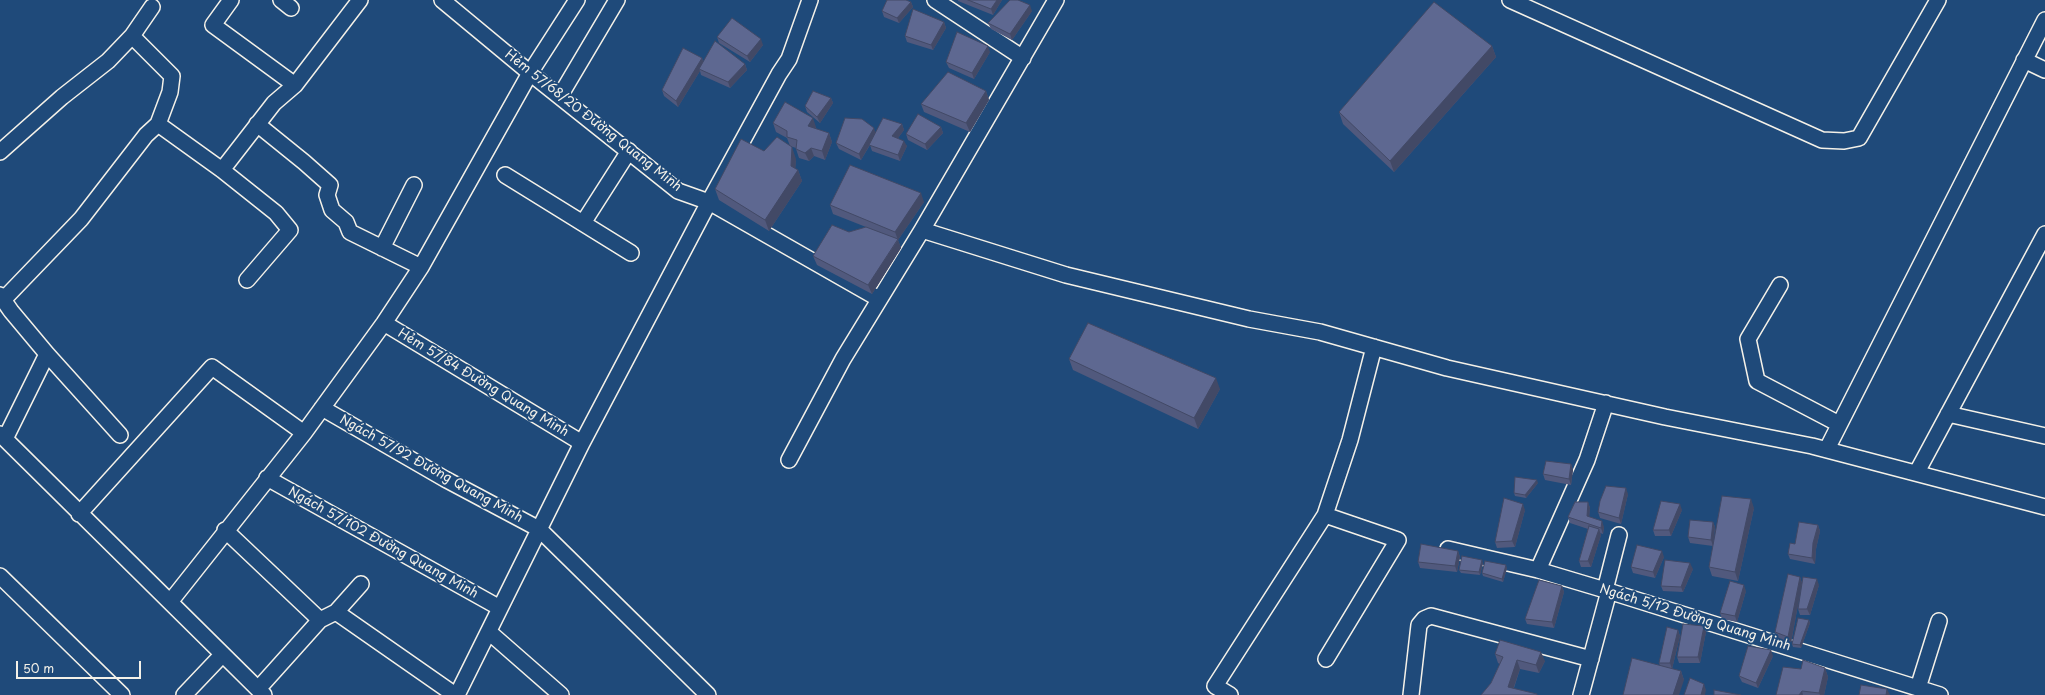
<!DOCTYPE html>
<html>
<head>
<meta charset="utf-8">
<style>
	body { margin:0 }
	#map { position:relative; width:2045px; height:695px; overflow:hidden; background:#1f4a7a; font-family:"Playpen Sans",sans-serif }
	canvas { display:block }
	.scale { position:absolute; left:16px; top:661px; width:125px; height:18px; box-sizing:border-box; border:2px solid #f4f1e8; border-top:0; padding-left:5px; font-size:12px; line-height:14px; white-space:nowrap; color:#f4f1e8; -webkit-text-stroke:3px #1f4a7a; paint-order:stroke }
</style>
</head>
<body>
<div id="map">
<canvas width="2045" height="695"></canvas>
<div class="scale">50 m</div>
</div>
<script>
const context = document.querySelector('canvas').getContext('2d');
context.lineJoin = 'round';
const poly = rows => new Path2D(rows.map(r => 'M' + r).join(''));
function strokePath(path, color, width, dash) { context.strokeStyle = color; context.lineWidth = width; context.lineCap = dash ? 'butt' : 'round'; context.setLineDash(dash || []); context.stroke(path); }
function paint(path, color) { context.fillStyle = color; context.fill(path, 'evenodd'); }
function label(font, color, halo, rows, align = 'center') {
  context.font = font + ' "Playpen Sans",sans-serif'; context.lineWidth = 4; context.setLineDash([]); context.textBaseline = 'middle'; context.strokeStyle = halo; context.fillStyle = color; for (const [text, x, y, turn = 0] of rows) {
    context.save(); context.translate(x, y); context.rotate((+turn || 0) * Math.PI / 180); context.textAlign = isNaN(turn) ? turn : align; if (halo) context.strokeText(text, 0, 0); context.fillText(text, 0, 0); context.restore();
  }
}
const minor = poly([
	[231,0,213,25,295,85],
	[281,0,291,8],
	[442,0,530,73,678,191,709,202,879,299],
	[935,0,1023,58],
	[1510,0,1822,140,1844,141,1859,138,1938,0],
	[2024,60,2045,70],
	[560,96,617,0],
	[158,124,222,170,276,213,290,230,247,280],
	[257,124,304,162,330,185,327,195,332,210,346,222,350,232,421,267],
	[0,152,62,97,108,61,132,36,152,7],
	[222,170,274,103,295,85,360,0],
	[505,175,631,253],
	[583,223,629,151],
	[922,230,1066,275,1249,319,1320,332,1447,368,1665,417,1812,446,2045,507],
	[382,248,414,185],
	[1780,285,1748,339,1757,381,1839,424],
	[0,295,11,311,47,354,120,435],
	[4,299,81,219,146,135,158,124,170,92,172,76,132,36],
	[384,323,582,443],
	[322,408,445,479,539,529,708,695],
	[1948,414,2045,436],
	[0,434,264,695],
	[5,439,47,354],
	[1827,449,2045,20],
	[789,460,843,359,922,230,1056,0],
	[1917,472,2045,234],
	[267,478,500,608],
	[79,514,212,367,304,433],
	[1325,515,1398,540,1326,659],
	[225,530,320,620],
	[1448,549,1538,570,1605,590,1940,695],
	[1538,570,1587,460,1606,403],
	[0,576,122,695],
	[1605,590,1619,535],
	[170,602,304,433,384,323,421,267,530,73,577,0],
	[336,612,455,695],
	[489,632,561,695],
	[1918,688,1939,621],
	[258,689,320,620,336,612,361,584],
	[184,695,222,655],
	[457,695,582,443,709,202,779,74,789,59,810,0],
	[1230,695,1215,686,1325,515,1350,440,1374,347],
	[1411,695,1419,625,1424,619,1431,616,1591,659],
	[1581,695,1609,591]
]);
strokePath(minor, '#f4f1e8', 18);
strokePath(minor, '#1f4a7a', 15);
paint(poly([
	[958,0,1002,0,993,15,958,1],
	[911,2,913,7,899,23,884,17,882,11],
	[1032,11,1012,40,991,29,988,23],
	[944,22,946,28,933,50,907,42,905,36],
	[717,37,763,45,750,62,719,43],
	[1492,46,1496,57,1394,172,1343,124,1339,112],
	[990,52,974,79,949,68,946,62],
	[702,58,703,62,745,64,747,70,730,88,701,75,700,71,678,107,664,96,662,90],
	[986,91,989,100,970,132,924,112,921,104],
	[831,98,833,103,820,123,807,112,805,106],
	[773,123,816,127,815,129,829,133,832,142,825,160,814,156,809,161,799,158,796,149,796,148,790,146,787,138,776,132],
	[902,124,904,130,898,138,907,146,900,161,872,151,870,145,861,160,839,149,836,143,876,133],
	[941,127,943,133,927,150,908,140,906,134],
	[764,151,796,159,795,169,798,170,802,181,769,231,719,200,715,189],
	[924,202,898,240,901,248,872,294,817,265,813,256,849,232,866,227,833,214,830,205],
	[1069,359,1220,389,1198,429,1073,370],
	[1571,464,1573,470,1571,485,1545,480,1543,474],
	[1538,483,1526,498,1515,496,1514,493],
	[1628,494,1621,524,1600,518,1598,512],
	[1588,502,1590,508,1589,517,1604,527,1603,534,1600,533,1601,535,1591,567,1581,567,1579,561,1588,529,1570,523,1568,517],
	[1754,508,1738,581,1712,576,1709,567],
	[1525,510,1515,547,1497,548,1495,542],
	[1682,510,1671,536,1655,536,1653,530],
	[1713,522,1715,527,1713,546,1690,543,1688,537],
	[1818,525,1820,531,1816,549,1815,564,1790,559,1788,554,1795,544],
	[1458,551,1460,557,1457,572,1420,568,1418,562],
	[1664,557,1655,578,1633,573,1631,567],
	[1483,563,1480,575,1461,573,1459,570],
	[1507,568,1503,582,1483,576,1482,573],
	[1693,569,1683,592,1663,591,1661,586],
	[1800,577,1802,583,1791,643,1777,638,1775,632],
	[1819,585,1810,615,1800,615,1798,609],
	[1562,586,1564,592,1554,628,1527,624,1525,619],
	[1746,591,1737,622,1722,619,1720,613],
	[1809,620,1810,623,1801,648,1793,647,1792,644],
	[1704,626,1706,632,1700,663,1679,663,1677,657],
	[1678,630,1680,636,1672,669,1681,671,1684,680,1660,666,1659,663],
	[1495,654,1545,661,1539,673,1520,669,1514,688,1491,683,1500,664,1498,663],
	[1773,656,1758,688,1742,682,1739,676],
	[1825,668,1828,677,1824,695,1776,695,1801,669]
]), '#51597d');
paint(poly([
	[997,0,1002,0,993,15,991,9],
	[911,2,913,7,899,23,897,18],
	[1030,5,1032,11,1012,40,1010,34],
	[944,22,946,28,933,50,931,45],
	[761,39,763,45,750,62,747,56],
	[988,46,990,52,974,79,972,73],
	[1492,46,1496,57,1394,172,1390,161],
	[702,58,704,64,699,69,700,71,678,107,676,101],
	[745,64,747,70,730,88,728,82],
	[986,91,989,100,970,132,966,123],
	[831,98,833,103,820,123,817,117],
	[813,118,816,127,811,135,808,126],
	[902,124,904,130,895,142,892,136],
	[941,127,943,133,927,150,925,144],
	[874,128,876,134,861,160,859,154],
	[829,133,832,142,825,160,822,151],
	[904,141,907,146,900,161,898,155],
	[792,147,796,159,795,174,798,170,802,181,769,231,765,220,791,166],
	[811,148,814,156,809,161,805,153],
	[921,193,924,202,898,240,901,248,872,294,868,285,898,240,895,232],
	[1216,378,1220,389,1198,429,1194,418],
	[1571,464,1573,470,1571,485,1569,479],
	[1537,480,1538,483,1526,498,1525,495],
	[1626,488,1628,494,1621,524,1619,518],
	[1751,499,1754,508,1738,581,1735,572],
	[1588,502,1590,508,1589,522,1587,516],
	[1523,504,1525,510,1515,547,1512,541],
	[1680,504,1682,510,1671,536,1669,530],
	[1602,521,1604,527,1603,534,1601,528],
	[1713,522,1715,527,1713,546,1711,540],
	[1818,525,1820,531,1816,549,1815,564,1812,558,1813,543],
	[1599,529,1601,535,1591,567,1588,561],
	[1458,551,1460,557,1457,572,1455,566],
	[1662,551,1664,557,1655,578,1653,572],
	[1482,560,1483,563,1480,575,1479,572],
	[1690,563,1693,569,1683,592,1681,587],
	[1506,565,1507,568,1503,582,1502,579],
	[1800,577,1802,583,1791,643,1788,637],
	[1817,579,1819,585,1810,615,1807,609],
	[1744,585,1746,591,1737,622,1735,616],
	[1562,586,1564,592,1554,628,1552,622],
	[1809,620,1810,623,1801,648,1800,645],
	[1704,626,1706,632,1700,663,1698,657],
	[1678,630,1680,636,1672,669,1670,663],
	[1771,650,1773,656,1758,688,1756,683],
	[1541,652,1545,661,1539,673,1536,665],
	[1517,660,1520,669,1511,695,1508,687],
	[1825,668,1828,677,1824,695,1820,695,1819,693],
	[1681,671,1684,680,1679,695,1673,695],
	[1704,684,1706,690,1705,695,1701,695],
	[1887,689,1890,695,1886,695],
	[1802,691,1803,695,1799,695]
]), '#424966');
const building = poly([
	[887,0,906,0,911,2,897,18,882,11,887,0],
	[968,0,997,0,991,9,968,0],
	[1010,0,1018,0,1030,5,1010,34,988,23,1010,0],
	[1434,2,1492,46,1390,161,1339,112,1434,2],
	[913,9,944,22,931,45,905,36,913,9],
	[732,18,761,39,747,56,717,37,732,18],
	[957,32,988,46,972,73,946,62,957,32],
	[715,41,745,64,728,82,699,69,715,41],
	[683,48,702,58,676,101,662,90,683,48],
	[948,72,986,91,966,123,921,104,948,72],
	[813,91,831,98,817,117,805,106,813,91],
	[785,102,813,118,808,126,829,133,822,151,811,148,805,153,796,149,797,140,787,137,787,131,773,123,785,102],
	[918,114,941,127,925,144,906,134,918,114],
	[845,118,862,119,874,128,859,154,836,143,845,118],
	[883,118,902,124,892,136,904,141,898,155,869,145,883,118],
	[777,137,792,147,791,166,798,170,765,220,715,189,741,139,764,151,777,137],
	[850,165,921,193,895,232,830,205,850,165],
	[832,225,849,232,866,227,898,239,868,285,813,256,832,225],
	[1088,323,1216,378,1194,418,1069,359,1088,323],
	[1546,461,1571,464,1569,479,1543,474,1546,461],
	[1515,477,1537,480,1525,495,1514,493,1515,477],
	[1606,486,1626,488,1619,518,1598,512,1600,501,1606,486],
	[1722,496,1751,499,1735,572,1709,567,1722,496],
	[1504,498,1523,504,1512,541,1495,542,1504,498],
	[1661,501,1680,504,1669,530,1653,530,1661,501],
	[1575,502,1588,502,1587,516,1602,521,1601,528,1568,517,1575,502],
	[1690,520,1713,522,1711,540,1688,537,1690,520],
	[1799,522,1818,525,1813,543,1812,558,1788,554,1790,543,1795,544,1799,522],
	[1589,526,1599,529,1588,561,1579,561,1589,526],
	[1421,544,1458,551,1455,566,1418,562,1421,544],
	[1637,545,1662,551,1653,572,1631,567,1637,545],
	[1462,556,1482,560,1479,572,1459,570,1462,556],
	[1665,560,1690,563,1681,587,1661,586,1665,560],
	[1485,561,1506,565,1502,579,1482,573,1485,561],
	[1788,574,1800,577,1788,637,1775,632,1788,574],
	[1803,577,1817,579,1807,609,1798,609,1803,577],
	[1539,580,1562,586,1552,622,1525,619,1539,580],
	[1730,581,1744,585,1735,616,1720,613,1730,581],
	[1798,618,1809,620,1800,645,1792,644,1798,618],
	[1683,624,1704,626,1698,657,1677,657,1683,624],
	[1667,627,1678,630,1670,663,1659,663,1667,627],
	[1500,640,1541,652,1536,665,1517,660,1508,687,1537,694,1537,695,1481,695,1491,683,1503,657,1495,654,1500,640],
	[1748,646,1771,650,1756,683,1739,676,1748,646],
	[1632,658,1681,671,1673,695,1623,695,1632,658],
	[1803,660,1825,668,1819,693,1802,691,1799,695,1776,695,1783,667,1801,669,1803,660],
	[1690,678,1704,684,1701,695,1684,695,1690,678],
	[1861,685,1887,689,1886,695,1859,695,1861,685],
	[1714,690,1741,695,1714,695,1714,690]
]);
paint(building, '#5e6891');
strokePath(building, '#424966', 1);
label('13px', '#f4f1e8', '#1f4a7a', [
	["Hẻm 57/68/20 Đường Quang Minh",593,121,38],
	["Hẻm 57/84 Đường Quang Minh",483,383,31],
	["Ngách 57/92 Đương Quang Minh",431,469,29],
	["Ngách 57/102 Đường Quang Minh",383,543,29],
	["Ngách 5/12 Đường Quang Minh",1695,618,17]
]);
</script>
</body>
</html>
